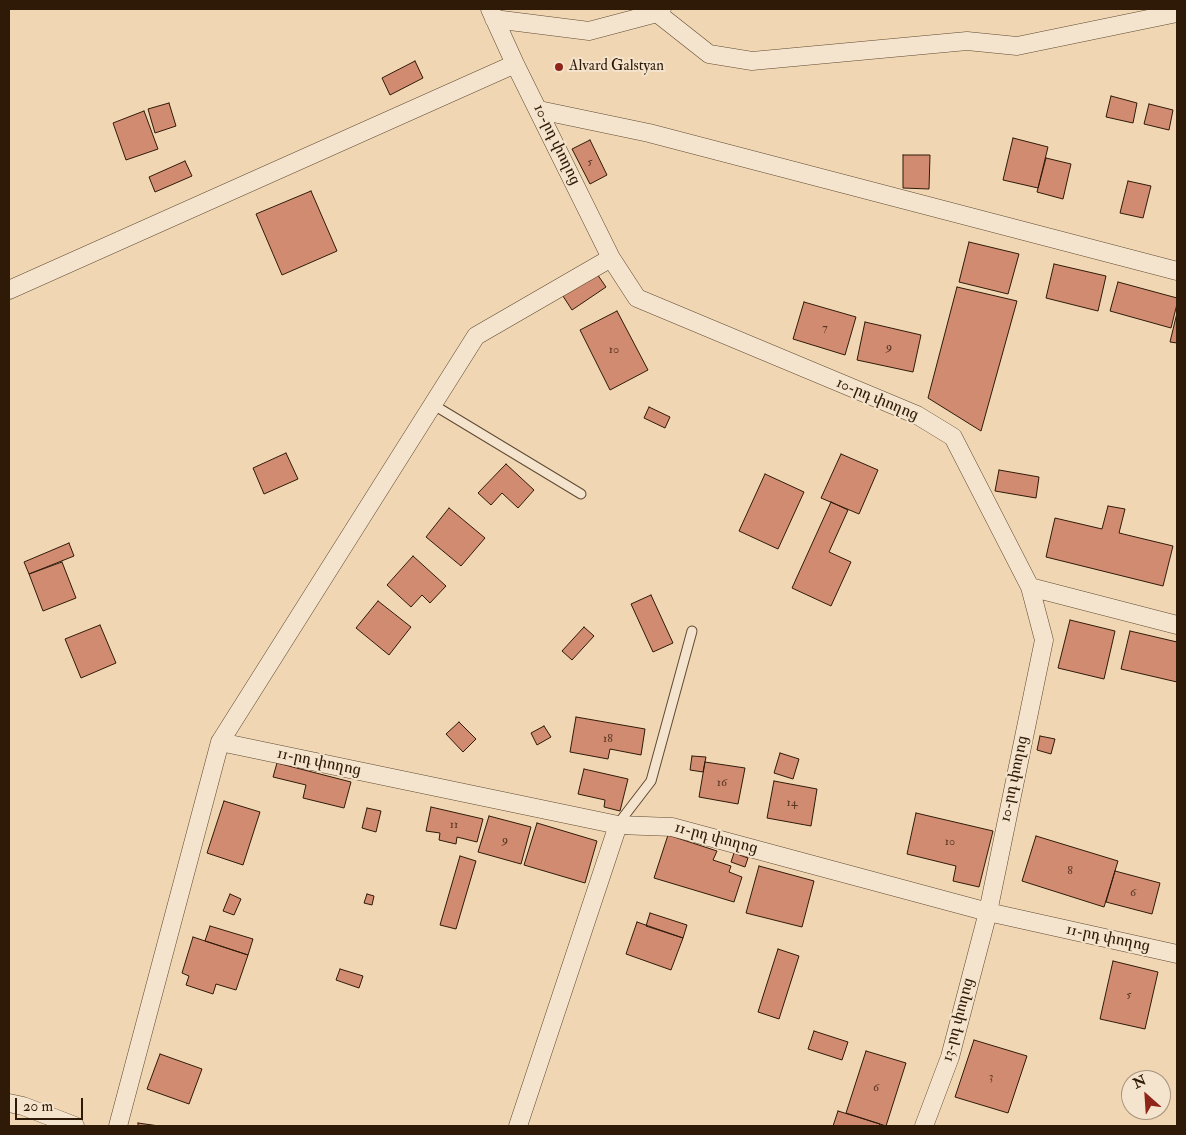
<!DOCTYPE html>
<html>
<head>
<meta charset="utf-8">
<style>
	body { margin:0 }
	#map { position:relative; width:1186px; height:1135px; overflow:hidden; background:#f0d6b2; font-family:"IM FELL Double Pica",serif }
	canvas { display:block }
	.frame { position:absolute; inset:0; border:10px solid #2f1a08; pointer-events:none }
	.north { position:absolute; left:1121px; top:1070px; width:50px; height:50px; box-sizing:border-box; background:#f5e4cd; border:1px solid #a6937e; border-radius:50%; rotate:334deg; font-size:14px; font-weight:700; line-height:20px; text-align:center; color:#2f1a08 }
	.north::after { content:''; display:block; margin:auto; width:18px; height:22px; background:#8f2418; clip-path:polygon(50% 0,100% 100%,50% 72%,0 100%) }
	.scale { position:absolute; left:15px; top:1098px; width:68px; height:22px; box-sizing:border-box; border:2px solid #2f1a08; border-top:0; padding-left:6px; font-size:15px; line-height:18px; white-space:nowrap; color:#2f1a08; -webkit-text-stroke:4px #f5e4cd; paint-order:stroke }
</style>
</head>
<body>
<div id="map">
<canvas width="1186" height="1135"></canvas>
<div class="frame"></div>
<div class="north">N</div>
<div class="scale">20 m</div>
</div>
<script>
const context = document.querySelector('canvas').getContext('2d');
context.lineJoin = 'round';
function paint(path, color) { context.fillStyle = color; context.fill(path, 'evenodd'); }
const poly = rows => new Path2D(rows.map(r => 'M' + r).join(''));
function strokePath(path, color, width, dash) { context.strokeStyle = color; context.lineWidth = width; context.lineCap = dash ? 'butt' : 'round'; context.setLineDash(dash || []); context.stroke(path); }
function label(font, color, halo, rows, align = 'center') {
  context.font = font + ' "IM FELL Double Pica","Noto Serif Armenian",serif'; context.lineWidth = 4; context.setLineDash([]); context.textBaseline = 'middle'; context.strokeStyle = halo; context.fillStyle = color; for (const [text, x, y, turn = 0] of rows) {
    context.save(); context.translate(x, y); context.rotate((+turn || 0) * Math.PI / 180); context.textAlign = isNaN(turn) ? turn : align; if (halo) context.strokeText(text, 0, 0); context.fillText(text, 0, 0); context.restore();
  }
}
const building = poly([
	[415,61,423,78,390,95,382,78,415,61],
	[1111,96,1137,103,1133,123,1106,117,1111,96],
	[169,103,176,126,155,133,148,109,169,103],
	[1149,104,1173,110,1169,130,1144,124,1149,104],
	[144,111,158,149,126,160,113,123,144,111],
	[1013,138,1048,147,1038,188,1003,180,1013,138],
	[590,140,607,175,590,184,572,149,590,140],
	[903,155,930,155,929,189,903,188,903,155],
	[1046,158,1071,164,1063,199,1037,192,1046,158],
	[185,161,192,176,155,192,149,177,185,161],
	[1128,181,1151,186,1143,218,1120,213,1128,181],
	[311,191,337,251,282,275,256,214,311,191],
	[969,242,1019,254,1008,294,959,282,969,242],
	[1054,264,1106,276,1098,311,1046,298,1054,264],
	[595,271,606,287,572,310,561,293,595,271],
	[1118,282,1177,298,1177,304,1171,328,1110,311,1118,282],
	[957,287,1017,301,981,431,928,398,957,287],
	[804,302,856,317,845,355,793,339,804,302],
	[617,311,648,370,610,390,580,330,617,311],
	[1177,313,1177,343,1170,342,1177,313],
	[865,322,921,335,913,372,857,360,865,322],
	[649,407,670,417,665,428,644,418,649,407],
	[286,453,298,479,264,494,253,468,286,453],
	[841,454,878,470,859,514,821,498,841,454],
	[506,464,534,490,518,508,502,493,491,505,478,493,506,464],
	[999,470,1039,477,1036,498,995,491,999,470],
	[765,474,804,492,778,549,739,531,765,474],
	[831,502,848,510,829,552,851,562,831,606,792,588,831,502],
	[1108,506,1125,509,1119,533,1173,546,1163,586,1046,557,1055,518,1102,529,1108,506],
	[449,508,485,538,461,566,426,537,449,508],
	[69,543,74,556,29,574,24,562,69,543],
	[413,556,446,586,430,603,422,595,411,607,387,585,413,556],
	[62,562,76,598,43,611,29,574,62,562],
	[651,595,673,643,653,652,631,604,651,595],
	[378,601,411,627,389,655,356,628,378,601],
	[1070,620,1115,631,1104,679,1058,668,1070,620],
	[100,625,116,663,81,678,65,639,100,625],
	[584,627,594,636,572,660,562,651,584,627],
	[1130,631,1177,642,1177,682,1121,669,1130,631],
	[576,717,645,729,641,755,610,749,608,759,570,752,576,717],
	[459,722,476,739,463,752,446,734,459,722],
	[544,726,551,737,537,745,531,733,544,726],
	[1040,736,1055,739,1051,754,1037,750,1040,736],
	[780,753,799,759,793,779,774,773,780,753],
	[692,756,706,757,703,772,690,770,692,756],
	[705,762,745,768,738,804,699,797,705,762],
	[277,763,351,782,344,808,303,798,306,785,273,777,277,763],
	[584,769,628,779,620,811,604,807,605,800,578,794,584,769],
	[774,781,817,789,811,826,767,818,774,781],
	[224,801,260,812,243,865,207,853,224,801],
	[431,807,483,819,477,842,457,837,456,844,439,840,440,833,426,831,431,807],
	[367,808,381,811,376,832,362,828,367,808],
	[916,813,993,831,979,887,953,881,956,866,907,854,916,813],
	[489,816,531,827,521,864,478,852,489,816],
	[537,823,597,841,585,883,524,865,537,823],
	[668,835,717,851,713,860,731,866,729,872,742,877,734,902,654,878,668,835],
	[1036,836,1118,861,1104,907,1022,881,1036,836],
	[734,853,748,858,745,867,731,862,734,853],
	[460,856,476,861,456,929,440,925,460,856],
	[759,866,814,881,802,927,746,913,759,866],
	[1115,871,1160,883,1152,914,1106,902,1115,871],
	[230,894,241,899,234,915,223,911,230,894],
	[367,894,374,896,372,905,364,903,367,894],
	[650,913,687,925,683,938,646,926,650,913],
	[637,922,683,938,671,970,626,954,637,922],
	[210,926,253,939,248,955,205,941,210,926],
	[193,937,248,955,236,990,216,984,213,994,186,985,189,976,182,973,193,937],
	[778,949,799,956,779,1019,758,1012,778,949],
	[1113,961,1158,972,1145,1029,1100,1019,1113,961],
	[340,969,363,976,359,988,336,980,340,969],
	[814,1031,848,1042,842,1060,808,1049,814,1031],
	[974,1040,1027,1056,1008,1113,955,1097,974,1040],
	[866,1051,906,1063,886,1126,846,1113,866,1051],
	[160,1054,202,1069,189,1104,147,1089,160,1054],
	[838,1111,880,1124,879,1126,833,1126,838,1111],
	[138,1123,159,1126,138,1126,138,1123]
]);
paint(building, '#d18b71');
strokePath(building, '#2f1a08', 1);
const lane = poly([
	[432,404,581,494],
	[618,824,651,781,692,631]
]);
const street = poly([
	[490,9,515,64,611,258,637,298,917,415,953,437,1030,587,1044,640,988,912,950,1057,924,1126],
	[657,13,709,54,752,61,967,41,1017,46,1177,13],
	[494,19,589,31,657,13,662,9],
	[539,110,649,133,1177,271],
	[9,290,515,64],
	[1030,587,1177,625],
	[220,742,618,825,672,827,988,912,1177,954],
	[9,1103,23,1106,75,1126],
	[118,1126,220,742,476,336,611,258],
	[518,1126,618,825]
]);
strokePath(lane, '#5f4932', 11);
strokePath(street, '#5f4932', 19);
strokePath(lane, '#f5e4cd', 9);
strokePath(street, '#f5e4cd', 18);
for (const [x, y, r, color] of [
	[559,67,5,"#8f2418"]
]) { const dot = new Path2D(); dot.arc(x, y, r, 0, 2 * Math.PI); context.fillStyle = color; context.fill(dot); strokePath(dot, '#f5e4cd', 2); }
label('12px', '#583622', null, [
	["5",590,162],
	["7",825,328],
	["9",889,347],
	["10",614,350],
	["18",608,739],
	["16",722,783],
	["14",792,803],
	["11",454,825],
	["9",505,840],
	["10",950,842],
	["8",1070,871],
	["6",1133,893],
	["5",1129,995],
	["3",991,1077],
	["6",876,1088]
]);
label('15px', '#2f1a08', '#f5e4cd', [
	["Alvard Galstyan",569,67]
], 'left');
label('15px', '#2f1a08', '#f5e4cd', [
	["10-րդ փողոց",556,145,64],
	["10-րդ փողոց",877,400,23],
	["11-րդ փողոց",319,763,12],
	["10-րդ փողոց",1015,779,-78],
	["11-րդ փողոց",716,839,15],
	["11-րդ փողոց",1108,939,12],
	["13-րդ փողոց",959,1020,-75]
]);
</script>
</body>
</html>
